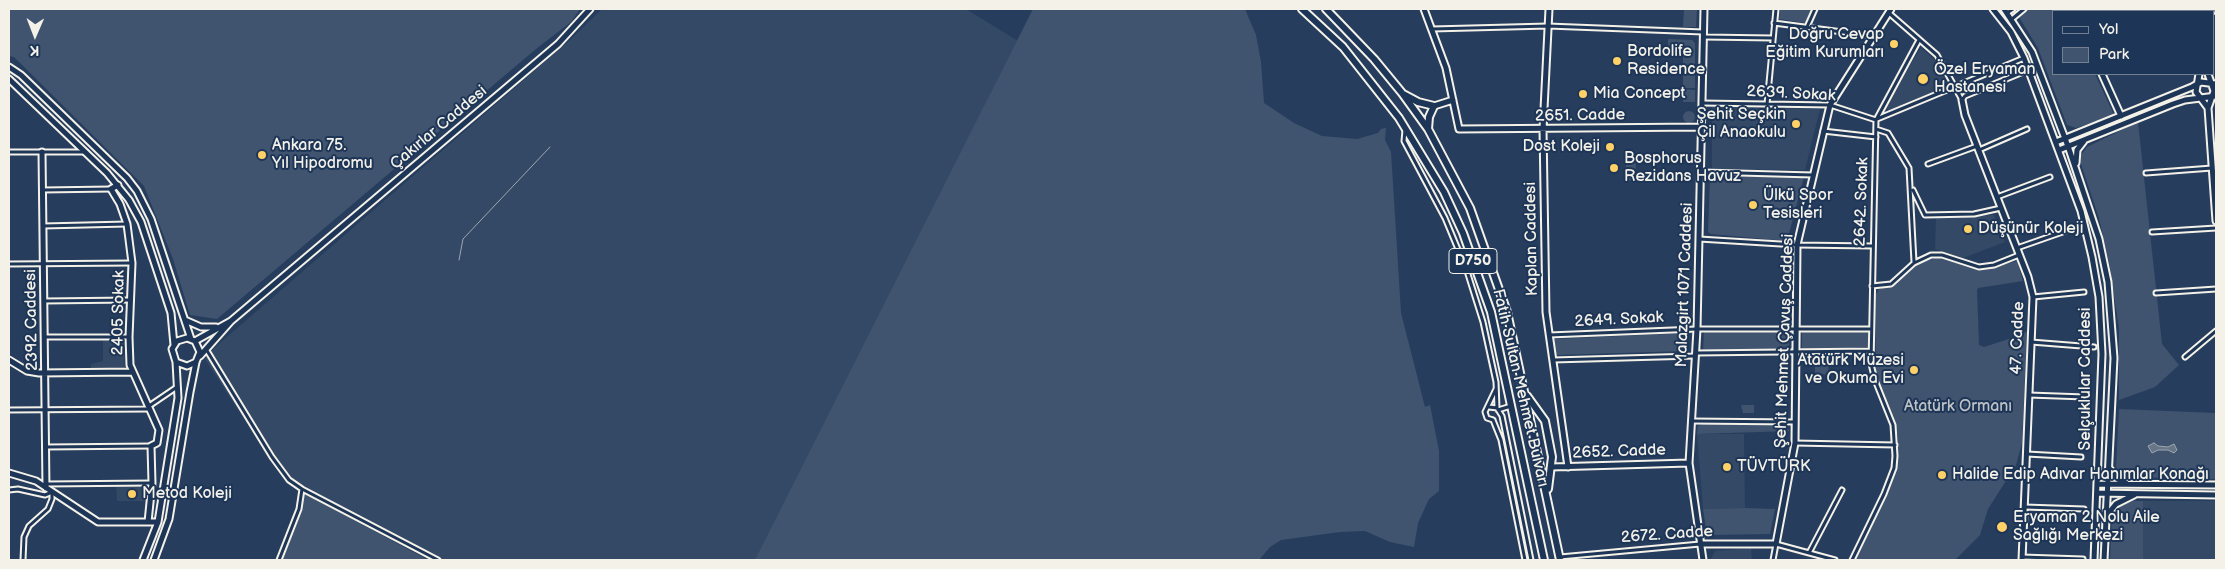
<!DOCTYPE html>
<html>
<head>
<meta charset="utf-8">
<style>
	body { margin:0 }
	#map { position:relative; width:2225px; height:569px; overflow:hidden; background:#263d5d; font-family:"Balsamiq Sans",sans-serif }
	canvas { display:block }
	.frame { position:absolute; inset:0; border:10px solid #f4f1e8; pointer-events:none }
	.legend { position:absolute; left:2052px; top:10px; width:162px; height:65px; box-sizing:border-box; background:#1d3557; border:1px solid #738091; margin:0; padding:6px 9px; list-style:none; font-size:15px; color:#f4f1e8 }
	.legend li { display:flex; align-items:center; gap:10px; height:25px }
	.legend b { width:25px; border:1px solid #738091 }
	.north { position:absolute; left:10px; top:10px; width:50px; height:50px; -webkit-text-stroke:4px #1d3557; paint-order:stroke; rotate:181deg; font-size:14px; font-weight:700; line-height:20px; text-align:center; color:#f4f1e8 }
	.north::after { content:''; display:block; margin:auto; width:18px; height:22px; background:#f4f1e8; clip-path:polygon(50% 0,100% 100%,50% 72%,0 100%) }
</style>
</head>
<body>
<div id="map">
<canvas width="2225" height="569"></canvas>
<div class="frame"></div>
<ul class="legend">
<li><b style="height:6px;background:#1d3557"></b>Yol</li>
<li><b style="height:14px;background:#40546f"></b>Park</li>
</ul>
<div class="north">K</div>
</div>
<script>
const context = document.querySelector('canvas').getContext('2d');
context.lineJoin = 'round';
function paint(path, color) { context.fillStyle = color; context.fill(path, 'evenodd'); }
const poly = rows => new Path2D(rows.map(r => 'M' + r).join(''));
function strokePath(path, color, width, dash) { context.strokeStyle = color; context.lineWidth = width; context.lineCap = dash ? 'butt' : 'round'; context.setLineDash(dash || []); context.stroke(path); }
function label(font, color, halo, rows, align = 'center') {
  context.font = font + ' "Balsamiq Sans",sans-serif'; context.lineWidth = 4; context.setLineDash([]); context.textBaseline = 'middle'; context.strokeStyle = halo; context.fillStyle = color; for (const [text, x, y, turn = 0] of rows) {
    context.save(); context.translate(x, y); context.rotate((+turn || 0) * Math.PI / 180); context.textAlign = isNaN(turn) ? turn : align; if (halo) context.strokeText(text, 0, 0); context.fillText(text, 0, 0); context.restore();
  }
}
paint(poly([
	[602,9,966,9,1018,41,756,560,429,560,286,483,205,359,213,349,570,40],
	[1921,48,1935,60,1949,87,1889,112,1886,106,1898,83],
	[1712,106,1820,109,1805,170,1712,169],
	[1994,215,2005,242,1963,258,1935,249,1936,216],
	[103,339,123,339,125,371,91,371,91,364,103,361],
	[1697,434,1744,434,1745,508,1703,509],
	[116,485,146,485,149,487,147,501,117,501],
	[2143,501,2216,501,2216,560,2143,560],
	[1751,548,1752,560,1710,560,1715,551]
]), '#334966');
paint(poly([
	[9,9,580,9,571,22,536,49,217,319,190,315,173,259,144,186,14,57,9,56],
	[1033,9,1245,9,1256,35,1261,62,1264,103,1294,123,1322,136,1357,139,1378,133,1381,129,1386,128,1385,140,1391,152,1401,313,1425,407,1430,405,1439,451,1439,491,1429,499,1418,523,1414,547,1390,542,1365,531,1340,532,1281,540,1270,547,1259,560,755,560],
	[1684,9,1697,9,1696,27,1683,27],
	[1780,9,1812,9,1806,23,1779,19],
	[2014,9,2065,9,2066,11,2054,11,2054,74,2095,74,2114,115,2076,128,2067,125,2038,48],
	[1668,39,1692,40,1695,43,1695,68,1683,68,1683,49,1668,48],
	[1683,71,1695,71,1695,88,1683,88],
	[1683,89,1695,90,1695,102,1683,102],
	'1683 117a6 6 0 1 1 12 0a6 6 0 1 1-12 0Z',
	[2138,122,2162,344,2179,365,2155,387,2119,400,2119,328,2109,262,2099,218,2081,164,2081,155,2087,147],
	[1626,163,1636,163,1635,181,1625,180],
	[1710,176,1804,177,1787,241,1711,234,1708,232],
	[1940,257,1980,270,2017,261,2023,281,1978,288,1977,290,1979,345,1984,347,2021,335,2027,331,2022,443,2016,465,1988,509,1980,535,1955,560,1855,560,1894,476,1898,456,1898,437,1895,423,1876,376,1875,296,1879,289,1896,283,1918,263],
	[1802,330,1869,330,1868,347,1802,349],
	[1704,331,1789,332,1789,349,1703,351],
	[1687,333,1686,351,1556,355,1552,341,1555,339],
	[1815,362,1829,362,1828,375,1815,373],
	[1741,405,1754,405,1754,413,1743,413],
	[2119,409,2216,413,2216,479,2128,477,2120,474,2116,467],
	[1703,424,1784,425,1790,431,1697,434,1698,426],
	[302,492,428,560,281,560,300,512],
	[2133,501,2143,501,2143,560,2110,560,2112,515,2118,507],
	[1745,508,1775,509,1770,534,1707,535,1703,509]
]), '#40546f');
const water = poly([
	[2154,443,2158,446,2168,447,2174,444,2177,450,2174,453,2168,450,2158,450,2152,453,2148,446,2154,443]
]);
paint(water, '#677588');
strokePath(water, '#9fa7ae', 1);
strokePath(poly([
	[459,260,463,239,550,147]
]), '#9fa7ae', 1);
const street = poly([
	[2140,11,2140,9],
	[1889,13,1937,55,1962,100,1965,96,2028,70],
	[2007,13,2013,9],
	[2012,19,2024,9],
	[1774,23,1873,36],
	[1807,27,1815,9],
	[1432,29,1548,26,1703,32],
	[1704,37,1773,38],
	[1702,103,1830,105,1876,120],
	[1767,104,1776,9],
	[1877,119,2024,58],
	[1876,129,1888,133,1909,168,1914,262],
	[1405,130,1404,141,1445,218,1467,271,1483,322,1496,382,1497,408],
	[1823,131,1876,137],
	[1979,150,2027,129],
	[9,152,86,152],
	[1928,164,1977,146],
	[1702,172,1813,175],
	[2146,173,2212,168],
	[43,190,111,189],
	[1913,190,1925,215,1974,214,2001,208],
	[1997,197,2050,177],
	[43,226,127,224],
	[2152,232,2216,228],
	[1699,239,1797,245,1873,246],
	[2017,248,2074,228],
	[9,264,132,263],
	[1872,286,1891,284,1914,263,1931,255,1942,255,1979,267,1994,265,2019,255],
	[2156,293,2216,289],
	[2033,297,2084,292],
	[44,301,131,300],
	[1549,335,1697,329,1871,329],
	[45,337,129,337],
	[2031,342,2094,347],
	[206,349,272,457,289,480,302,489,299,509,279,560],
	[1696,353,1871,351],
	[2185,357,2216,331],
	[1553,360,1695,356],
	[2029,395,2085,397],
	[149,406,177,387],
	[1489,407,1497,408,1502,416,1531,560],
	[9,410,150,409],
	[1498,410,1511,406],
	[1493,420,1501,440,1525,560],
	[1493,420,1487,418,1485,412,1496,389],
	[1691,421,1795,422],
	[1795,443,1895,445],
	[46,447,151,446],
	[2027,454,2081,457],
	[46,484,151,483],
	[302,489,438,560],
	[9,490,18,489,45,495,52,492,52,499,48,509,29,526,24,537,23,560],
	[2025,507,2084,509],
	[1809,553,1842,490],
	[1560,557,1700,544],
	[2022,557,2083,559],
	[1773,560,1776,544,1835,560],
	[1852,560,1884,494,1894,468,1895,456,1893,425,1875,380,1871,364,1876,120,1919,40]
]);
const secondary = poly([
	[1424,9,1446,68,1459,129,1702,127],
	[1549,9,1543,129,1546,312,1568,467],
	[1993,9,2011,32,2024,58,2081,211,2092,257,2099,297,2102,354,2094,560],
	[2004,9,2032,52,2069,149,2099,239,2108,282,2114,358,2104,560],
	[2072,9,2073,11],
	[2204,11,2204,9],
	[2212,11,2212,9],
	[9,67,21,75,127,178,137,191,151,219,191,339],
	[2102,74,2121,116],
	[2199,74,2196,92,2208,108,2214,91,2208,74],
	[9,79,107,173,129,200,141,222,171,313,174,345],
	[1962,100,1965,115,2028,277,2033,297,2022,560],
	[1434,106,1453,100],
	[2208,108,2216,221],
	[2056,142,2192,87,2201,82,2216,84],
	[2059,150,2173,104,2185,100,2216,96],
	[42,152,46,488],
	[2076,163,2077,150,2084,141],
	[118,185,111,189,120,204,127,224,132,263,129,337,130,365,159,430,157,443,151,446,152,483,148,522],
	[185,320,201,327,216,327],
	[231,321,558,44,590,9],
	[195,341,231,321,200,356],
	[9,360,27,371,39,373,133,372],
	[176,362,187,366,196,362],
	[1551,467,1689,463],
	[2109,468,2118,479,2126,483],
	[9,473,36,481,98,522,158,522],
	[2097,484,2216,485],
	[2097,493,2216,495],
	[2107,515,2116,504,2134,495],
	[1700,544,1776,544,1795,443,1797,245,1830,105,1891,9],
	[143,560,158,522,178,398,176,362,172,349,177,341,187,338,195,341,200,352,196,362,190,392,169,519,154,560],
	[1703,560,1689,463,1697,329,1704,9]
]);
const highway = poly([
	[1302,9,1343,47,1399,118,1444,192,1463,233,1491,312,1544,560],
	[1326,9,1374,59,1402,93,1428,129,1470,208,1507,312,1560,560],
	[1403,94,1418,102,1434,106,1429,117,1428,129],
	[1527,396,1545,421,1552,457,1548,489]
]);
strokePath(street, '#f4f1e8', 7);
strokePath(secondary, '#f4f1e8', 9);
strokePath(highway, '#f4f1e8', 10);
strokePath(street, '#1d3557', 3);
strokePath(secondary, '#1d3557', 5);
strokePath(highway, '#1d3557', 6);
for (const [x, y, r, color] of [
	[1894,44,5,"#ffd166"],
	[1617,61,5,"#ffd166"],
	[1923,79,6,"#ffd166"],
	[1583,94,5,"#ffd166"],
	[1796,124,5,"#ffd166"],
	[1610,147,5,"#ffd166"],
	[262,155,5,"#ffd166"],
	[1614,168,5,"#ffd166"],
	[1753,205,5,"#ffd166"],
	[1968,229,5,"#ffd166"],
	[1914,370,5,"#ffd166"],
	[1727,467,5,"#ffd166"],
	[1942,475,5,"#ffd166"],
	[132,494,5,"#ffd166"],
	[2002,527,6,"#ffd166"]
]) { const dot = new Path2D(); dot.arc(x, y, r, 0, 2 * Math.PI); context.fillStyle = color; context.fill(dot); strokePath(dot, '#1d3557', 2); }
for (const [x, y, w] of [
	[1473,261,48]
]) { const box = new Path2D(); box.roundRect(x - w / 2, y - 12.5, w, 25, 4); context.fillStyle = '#1d3557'; context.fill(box); strokePath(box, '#f4f1e8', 1); }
label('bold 15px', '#f4f1e8', null, [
	["D750",1473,261]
]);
label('16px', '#f4f1e8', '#1d3557', [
	["Doğru Cevap",1884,35,"right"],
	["Eğitim Kurumları",1884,53,"right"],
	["Bordolife",1627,52],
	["Residence",1627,70],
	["Özel Eryaman",1934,70],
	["Hastanesi",1934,88],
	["Mia Concept",1593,94],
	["Şehit Seçkin",1786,115,"right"],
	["Çil Anaokulu",1786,133,"right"],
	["Ankara 75.",272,146],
	["Yıl Hipodromu",272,164],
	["Dost Koleji",1600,147,"right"],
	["Bosphorus",1624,159],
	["Rezidans Havuz",1624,177],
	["Ülkü Spor",1763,196],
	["Tesisleri",1763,214],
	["Düşünür Koleji",1978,229],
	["Atatürk Müzesi",1904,361,"right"],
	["ve Okuma Evi",1904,379,"right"],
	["TÜVTÜRK",1737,467],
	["Halide Edip Adıvar Hanımlar Konağı",1952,475],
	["Metod Koleji",142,494],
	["Eryaman 2 Nolu Aile",2013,518],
	["Sağlığı Merkezi",2013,536]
], 'left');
label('16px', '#f4f1e8', '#1d3557', [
	["2639. Sokak",1791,94,3],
	["2651. Cadde",1580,116,-1],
	["Çakırlar Caddesi",439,128,-40],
	["2642. Sokak",1862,202,-88],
	["Kaplan Caddesi",1532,239,-91],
	["Malazgirt 1071 Caddesi",1685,285,-88],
	["2405 Sokak",119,313,-89],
	["2392 Caddesi",32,320,-91],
	["2649. Sokak",1619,320,-3],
	["47. Cadde",2018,338,-88],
	["Şehit Mehmet Çavuş Caddesi",1785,341,-88],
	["Selçuklular Caddesi",2086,379,-90],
	["Fatih Sultan Mehmet Bulvarı",1520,388,77],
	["2652. Cadde",1619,452,-2],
	["2672. Cadde",1667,535,-4]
]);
label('16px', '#bec2c4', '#1d3557', [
	["Atatürk Ormanı",1958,407]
]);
</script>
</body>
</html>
